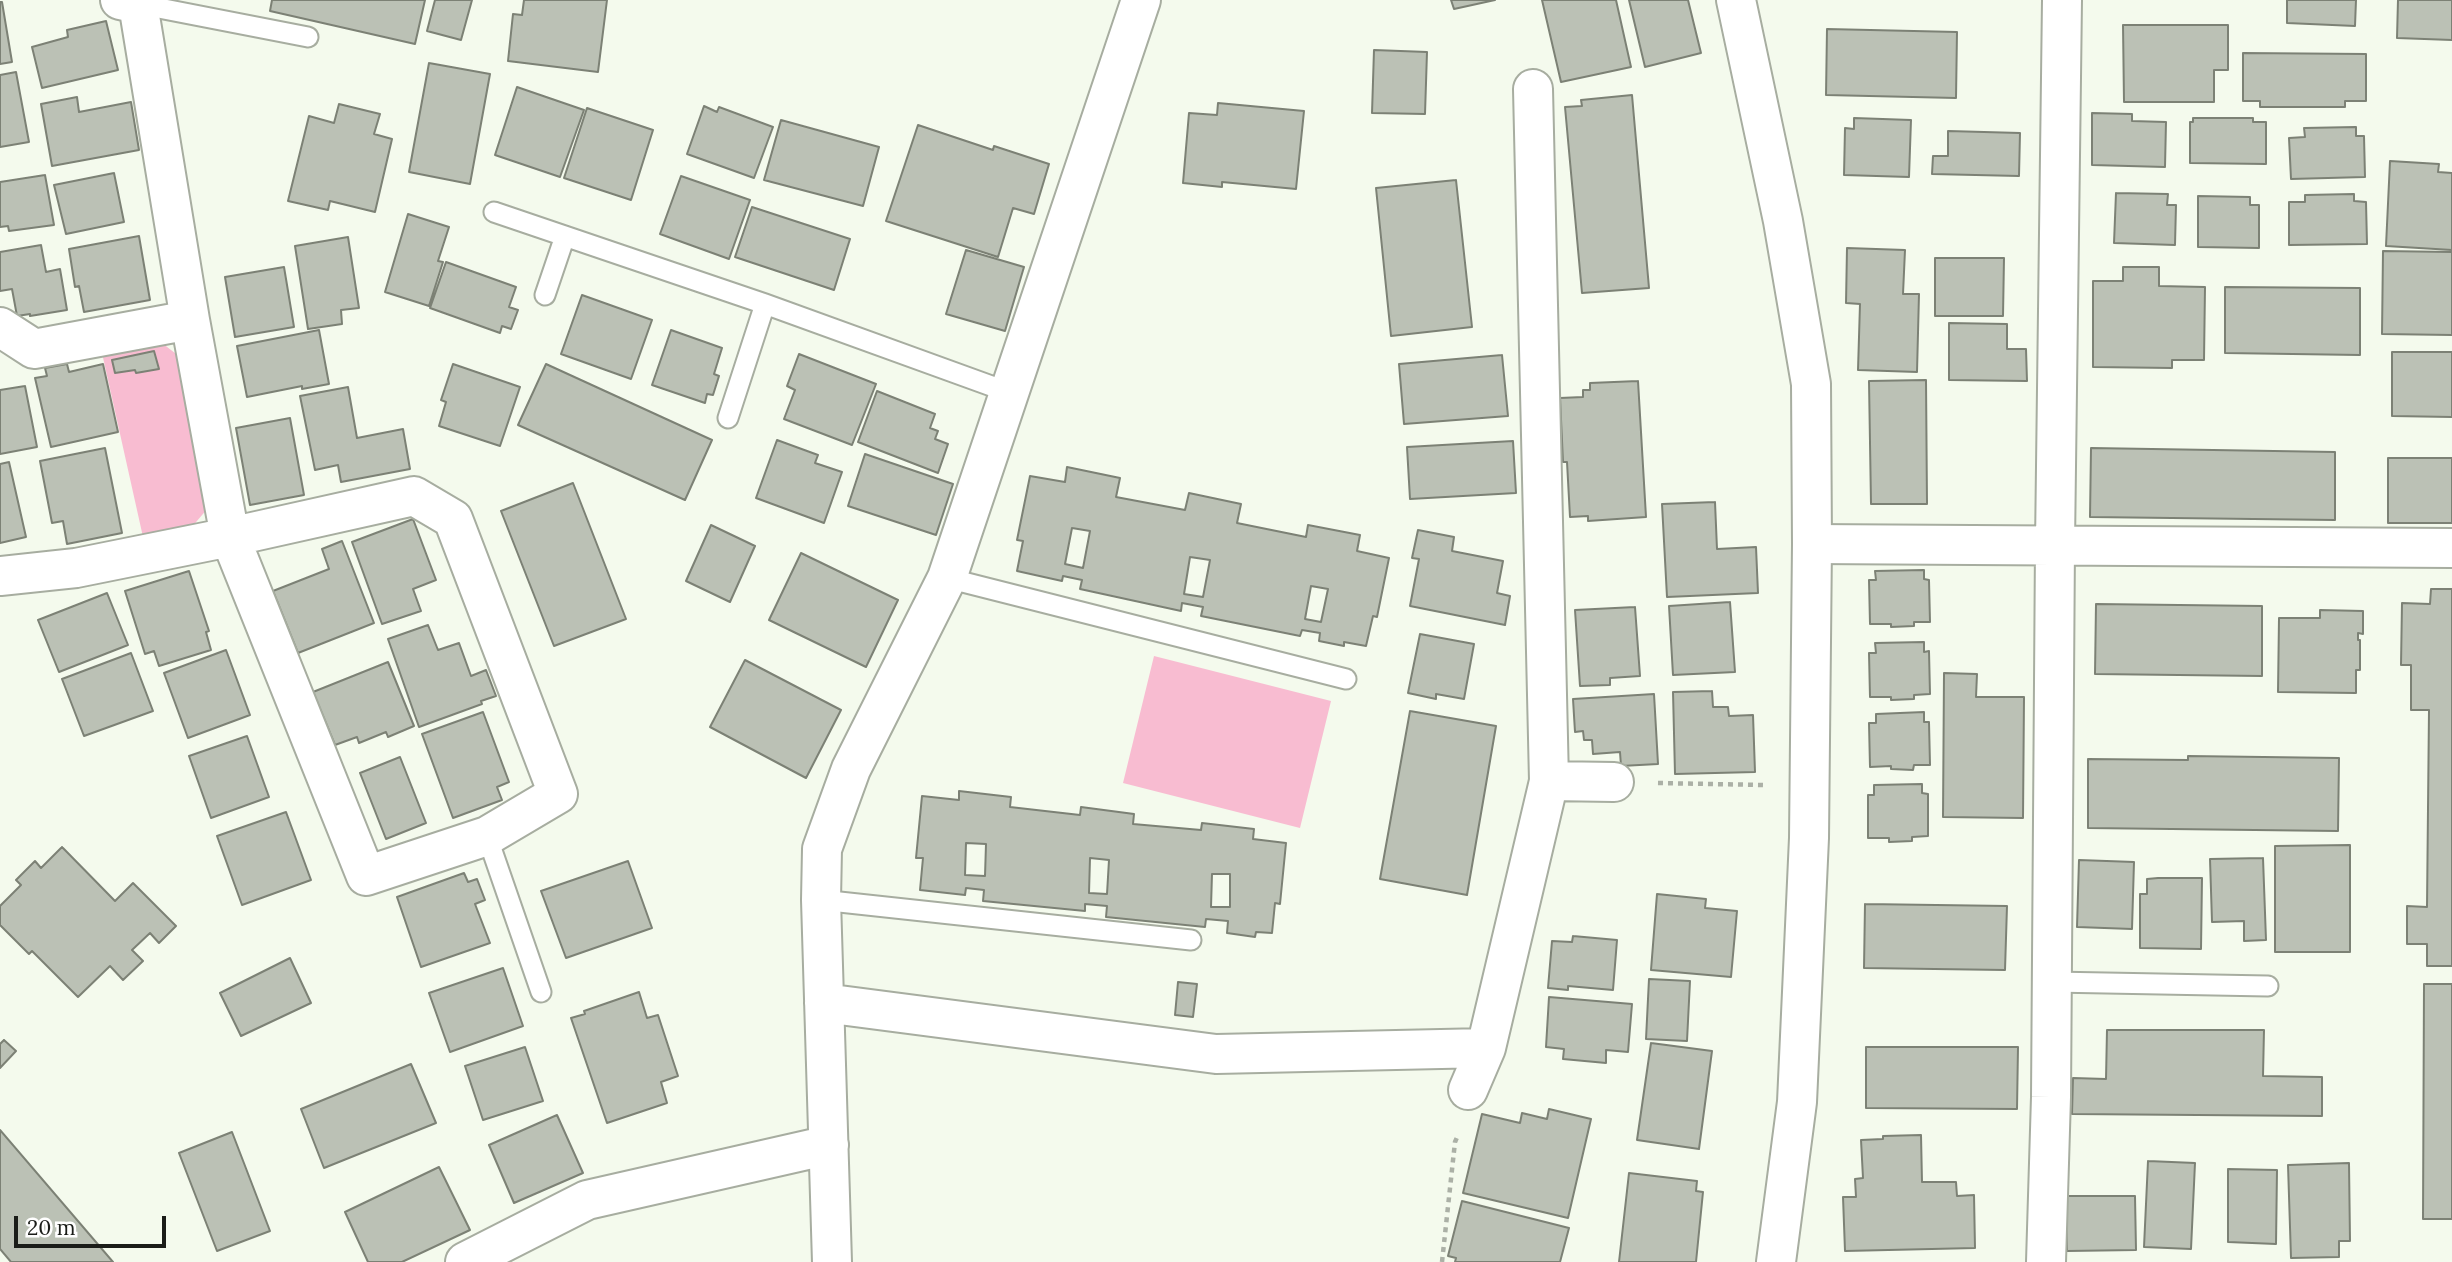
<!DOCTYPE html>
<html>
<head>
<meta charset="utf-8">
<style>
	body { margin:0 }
	#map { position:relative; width:2452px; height:1262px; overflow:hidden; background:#f4faed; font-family:Lora,serif }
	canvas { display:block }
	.scale { position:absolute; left:14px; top:1216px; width:152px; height:32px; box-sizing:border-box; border:4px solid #1a1c18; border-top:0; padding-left:9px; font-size:21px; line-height:24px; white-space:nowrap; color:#1a1c18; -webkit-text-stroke:5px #fff; paint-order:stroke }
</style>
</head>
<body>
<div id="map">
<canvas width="2452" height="1262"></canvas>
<div class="scale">20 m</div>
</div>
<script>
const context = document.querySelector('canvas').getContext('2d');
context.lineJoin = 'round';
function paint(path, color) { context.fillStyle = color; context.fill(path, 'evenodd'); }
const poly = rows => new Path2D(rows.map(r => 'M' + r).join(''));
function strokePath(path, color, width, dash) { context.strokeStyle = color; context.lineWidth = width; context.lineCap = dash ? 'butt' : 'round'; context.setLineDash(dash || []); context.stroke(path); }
paint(poly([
	[162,343,180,357,208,508,191,528,143,537,102,353],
	[1154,656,1331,701,1300,828,1123,783]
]), '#f8bcd1');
const building = poly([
	[272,0,425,0,415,44,270,11,272,0],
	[435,0,472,0,461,40,427,31,435,0],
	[524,0,607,0,598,72,508,61,513,14,522,15,524,0],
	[1451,0,1495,0,1454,9,1451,0],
	[1542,0,1616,0,1631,67,1561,82,1542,0],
	[1629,0,1688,0,1701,53,1645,67,1629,0],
	[2287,0,2356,0,2355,26,2287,23,2287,0],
	[2398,0,2452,0,2452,40,2397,38,2398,0],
	[0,2,2,2,12,62,0,64,0,2],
	[106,21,118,70,42,88,32,47,68,37,67,30,106,21],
	[2123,25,2228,25,2228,70,2214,70,2214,102,2124,102,2123,25],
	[1827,29,1957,32,1956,98,1826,95,1827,29],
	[1374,50,1427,52,1425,114,1372,113,1374,50],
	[2243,53,2366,54,2366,101,2345,101,2345,107,2260,107,2260,101,2243,101,2243,53],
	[429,63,490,74,470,184,409,172,429,63],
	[16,72,29,142,0,147,0,75,16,72],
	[517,87,584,110,560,177,495,155,517,87],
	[1632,95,1649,288,1582,293,1565,107,1582,106,1581,100,1632,95],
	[77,97,79,112,131,102,139,150,52,166,41,104,77,97],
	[1218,103,1304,111,1296,189,1222,182,1222,187,1183,183,1189,113,1217,115,1218,103],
	[339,104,380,114,374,134,392,139,375,212,330,201,328,210,288,201,309,116,334,123,339,104],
	[704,106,717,112,719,107,773,127,754,178,687,154,704,106],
	[587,108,653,130,631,200,564,178,587,108],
	[2092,113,2132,114,2132,121,2166,122,2165,167,2092,165,2092,113],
	[1854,118,1911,120,1909,177,1844,175,1845,128,1854,129,1854,118],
	[2193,118,2253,118,2253,122,2266,122,2266,164,2190,163,2190,122,2193,122,2193,118],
	[781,120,879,147,863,206,764,180,781,120],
	[918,125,993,150,994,146,1049,164,1034,214,1013,208,998,257,886,221,918,125],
	[2356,127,2356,136,2364,136,2365,177,2291,179,2289,138,2305,137,2304,128,2356,127],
	[1948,131,2020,133,2019,176,1932,174,1933,156,1948,156,1948,131],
	[2390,161,2439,164,2438,172,2452,173,2452,250,2386,246,2390,161],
	[114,173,124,222,66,234,54,185,114,173],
	[45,175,54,225,9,231,8,226,0,227,0,182,45,175],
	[681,176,750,200,729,259,660,234,681,176],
	[1456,180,1472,327,1391,336,1376,188,1456,180],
	[2116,193,2168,194,2167,205,2176,205,2175,245,2114,243,2116,193],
	[2354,194,2354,201,2366,202,2367,244,2289,245,2289,202,2305,202,2305,195,2354,194],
	[2198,196,2250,197,2250,205,2259,205,2259,248,2198,247,2198,196],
	[752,207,850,239,834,290,735,257,752,207],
	[408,214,449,227,438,261,443,262,429,306,385,292,408,214],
	[139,236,150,300,84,312,79,286,75,287,69,249,139,236],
	[348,237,359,308,341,310,342,324,308,329,295,246,348,237],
	[41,245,46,272,60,269,67,310,30,316,30,314,17,316,12,289,0,291,0,252,41,245],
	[1847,248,1905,250,1903,294,1919,294,1917,372,1858,370,1860,304,1846,303,1847,248],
	[966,250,1024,267,1005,331,946,314,966,250],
	[2383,251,2452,252,2452,335,2382,334,2383,251],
	[1935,258,2004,258,2003,316,1935,316,1935,258],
	[446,262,516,287,509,307,518,310,511,329,502,326,500,333,430,308,446,262],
	[284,267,294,327,235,337,225,277,284,267],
	[2123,267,2159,267,2159,286,2205,287,2204,360,2172,360,2172,368,2093,367,2093,281,2123,281,2123,267],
	[2225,287,2360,288,2360,355,2225,353,2225,287],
	[582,295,652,320,631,379,561,354,582,295],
	[1949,323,2007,324,2007,349,2026,349,2027,381,1949,380,1949,323],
	[319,330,329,384,302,389,302,386,247,397,237,346,319,330],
	[671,330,722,348,714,374,719,376,713,395,707,394,705,403,652,385,671,330],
	[154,351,159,369,136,373,135,370,115,373,112,360,154,351],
	[2392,352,2452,352,2452,417,2392,416,2392,352],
	[799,354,876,384,852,445,784,419,795,390,787,386,799,354],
	[1502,355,1508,416,1404,424,1399,364,1502,355],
	[67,364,69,372,103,364,118,432,51,447,35,378,47,376,45,368,67,364],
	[453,364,520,387,500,446,439,426,446,402,441,400,453,364],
	[546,364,712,440,685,500,518,425,546,364],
	[1926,380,1927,504,1871,504,1869,381,1926,380],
	[1638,381,1646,517,1588,521,1588,516,1570,517,1567,462,1563,462,1560,398,1583,397,1583,390,1590,390,1590,383,1638,381],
	[25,386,37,447,0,454,0,390,25,386],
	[348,387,357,438,403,429,410,469,341,482,338,465,315,470,300,396,348,387],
	[877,391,935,414,930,428,938,431,935,439,948,444,938,473,858,442,877,391],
	[290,418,304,495,250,505,236,428,290,418],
	[777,440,818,455,815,463,842,472,824,523,756,498,777,440],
	[1513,441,1516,493,1410,499,1407,447,1513,441],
	[105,448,122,533,67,544,63,521,52,523,40,461,105,448],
	[2091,448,2335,452,2335,520,2090,517,2091,448],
	[865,454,953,484,936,535,848,506,865,454],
	[2388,458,2452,458,2452,523,2388,523,2388,458],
	[9,462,26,537,0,543,0,464,9,462],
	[1067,467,1120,478,1116,497,1185,510,1189,493,1241,504,1237,523,1306,537,1308,525,1360,535,1357,551,1389,558,1377,617,1373,616,1366,646,1344,642,1344,646,1319,641,1320,633,1302,630,1300,636,1201,616,1203,607,1182,603,1181,611,1080,589,1082,580,1063,576,1062,581,1017,571,1023,541,1017,540,1030,476,1065,482,1067,467],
	[1072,528,1090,531,1083,568,1065,564,1072,528],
	[1190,557,1210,560,1203,597,1184,594,1190,557],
	[1311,586,1328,589,1321,622,1305,619,1311,586],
	[573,483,626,619,554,646,501,511,573,483],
	[1715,502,1717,549,1756,547,1758,593,1667,597,1662,504,1715,502],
	[413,519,436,580,413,589,421,611,382,624,352,542,413,519],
	[711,525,755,546,730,602,686,581,711,525],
	[1418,530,1454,537,1452,551,1503,561,1497,593,1510,596,1505,625,1410,606,1419,559,1412,558,1418,530],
	[342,541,374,623,298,653,273,591,329,569,322,549,342,541],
	[801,553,898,600,866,667,769,620,801,553],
	[1924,570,1924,579,1929,580,1930,622,1914,622,1914,626,1891,627,1891,624,1870,624,1869,580,1876,580,1875,571,1924,570],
	[189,571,209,631,206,632,211,650,159,666,154,651,145,654,125,591,189,571],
	[2431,589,2452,589,2452,966,2427,966,2427,944,2407,944,2407,906,2427,907,2429,710,2411,710,2411,665,2401,665,2402,603,2430,604,2431,589],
	[107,593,128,645,59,672,38,620,107,593],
	[1730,602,1735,672,1673,675,1669,606,1730,602],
	[2096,604,2262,606,2262,676,2095,674,2096,604],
	[1635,607,1640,676,1610,678,1610,685,1580,686,1575,610,1635,607],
	[2320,610,2363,611,2363,634,2358,633,2358,640,2360,640,2360,670,2356,670,2356,693,2278,692,2279,618,2320,618,2320,610],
	[428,625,438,650,459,643,471,676,486,670,496,696,481,701,482,704,419,727,388,639,428,625],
	[1420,634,1474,644,1464,699,1436,694,1436,699,1408,693,1420,634],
	[1924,642,1924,652,1929,651,1930,694,1914,695,1914,699,1891,700,1891,697,1870,697,1869,653,1876,653,1875,643,1924,642],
	[226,650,250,715,188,738,164,673,226,650],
	[131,653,153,711,84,736,62,679,131,653],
	[745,660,841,710,806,778,710,727,745,660],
	[388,662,414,726,388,737,386,732,359,743,357,737,335,745,313,692,388,662],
	[1944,673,1977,674,1976,697,2024,697,2023,818,1943,817,1944,673],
	[1712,691,1713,707,1728,707,1729,716,1753,715,1755,772,1675,774,1673,692,1712,691],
	[1654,694,1658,764,1621,766,1620,752,1593,754,1592,740,1584,740,1583,731,1575,732,1573,699,1654,694],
	[1410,711,1496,726,1467,895,1380,879,1410,711],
	[483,712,509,782,497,787,502,800,453,818,422,734,483,712],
	[1924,712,1924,722,1929,722,1930,765,1914,765,1913,770,1891,769,1891,766,1870,767,1869,723,1876,723,1876,714,1924,712],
	[247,736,269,797,211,818,189,756,247,736],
	[2188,756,2339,758,2338,831,2088,828,2088,759,2188,760,2188,756],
	[400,757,426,823,386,839,360,773,400,757],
	[1922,784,1922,793,1928,794,1928,836,1912,837,1912,841,1889,842,1889,838,1868,838,1868,795,1874,795,1874,785,1922,784],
	[959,791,1011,797,1010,807,1080,815,1081,807,1134,814,1133,824,1201,830,1202,823,1254,829,1253,839,1286,843,1280,904,1275,903,1272,933,1256,932,1255,937,1227,933,1228,921,1206,919,1205,927,1106,917,1107,906,1085,904,1085,911,983,901,984,890,966,888,965,895,920,890,923,858,916,858,922,796,959,800,959,791],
	[966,843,986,844,985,876,965,875,966,843],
	[1090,858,1109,860,1107,894,1089,893,1090,858],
	[1212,874,1230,874,1230,907,1211,907,1212,874],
	[286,812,311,880,242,905,217,836,286,812],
	[2350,845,2350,952,2275,952,2275,846,2350,845],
	[62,847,115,901,133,883,176,926,159,943,150,933,132,950,143,961,123,980,110,966,78,997,32,951,29,954,0,925,0,906,21,885,16,880,35,861,41,868,62,847],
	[2263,858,2266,940,2244,941,2244,921,2212,922,2210,859,2263,858],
	[2079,860,2134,862,2132,929,2077,927,2079,860],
	[628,861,652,928,566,958,541,891,628,861],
	[464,873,468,882,477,879,485,900,475,904,490,943,421,967,397,897,464,873],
	[2158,878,2202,878,2201,949,2140,948,2140,894,2147,894,2147,879,2158,878],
	[1657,894,1706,899,1705,908,1737,911,1731,977,1651,970,1657,894],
	[1865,904,2007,906,2005,970,1864,968,1865,904],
	[1573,936,1617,940,1613,990,1568,986,1568,990,1548,988,1552,941,1572,942,1573,936],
	[290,958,311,1003,241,1036,220,993,290,958],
	[503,968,523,1026,450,1052,429,993,503,968],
	[1649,979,1690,981,1687,1041,1646,1039,1649,979],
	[1178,982,1197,984,1193,1017,1175,1015,1178,982],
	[2424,984,2452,984,2452,1219,2423,1219,2424,984],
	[639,992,647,1018,658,1015,678,1076,661,1082,667,1103,607,1123,571,1018,585,1014,584,1011,639,992],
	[1549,997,1632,1004,1628,1052,1606,1050,1606,1063,1563,1059,1564,1049,1546,1047,1549,997],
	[2107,1030,2264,1030,2263,1076,2322,1077,2322,1116,2072,1114,2073,1078,2106,1079,2107,1030],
	[4,1040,16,1051,0,1068,0,1044,4,1040],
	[1651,1043,1712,1051,1699,1149,1637,1140,1651,1043],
	[525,1047,543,1101,483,1120,465,1066,525,1047],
	[1866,1047,2018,1047,2017,1109,1866,1108,1866,1047],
	[411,1064,436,1123,324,1168,301,1109,411,1064],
	[1549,1109,1591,1119,1568,1218,1463,1193,1482,1114,1520,1123,1522,1113,1547,1119,1549,1109],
	[557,1115,583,1173,514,1203,489,1145,557,1115],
	[0,1130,113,1262,11,1262,0,1249,0,1130],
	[232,1132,270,1231,217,1251,179,1153,232,1132],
	[1921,1135,1922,1182,1956,1182,1957,1196,1974,1195,1975,1248,1845,1251,1843,1197,1856,1197,1855,1179,1863,1178,1861,1140,1883,1139,1883,1136,1921,1135],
	[2148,1161,2195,1163,2191,1249,2144,1247,2148,1161],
	[2349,1163,2350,1241,2339,1241,2339,1257,2291,1258,2288,1165,2349,1163],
	[439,1167,470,1230,402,1262,368,1262,345,1212,439,1167],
	[2228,1169,2277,1170,2276,1244,2228,1242,2228,1169],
	[1629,1173,1697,1181,1696,1191,1703,1192,1696,1262,1619,1262,1629,1173],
	[2066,1196,2135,1196,2136,1250,2067,1251,2066,1196],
	[1462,1201,1569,1228,1560,1262,1455,1262,1456,1258,1448,1256,1462,1201]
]);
paint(building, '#bbc1b5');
strokePath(building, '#7c8175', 2);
const service = poly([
	[138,4,308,37],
	[494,212,765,304,1008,392],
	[545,295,565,236],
	[728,418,765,304],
	[947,578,1346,679],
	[487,836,541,992],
	[821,900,1191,940],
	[2052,982,2268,986]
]);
const minor = poly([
	[0,327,34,349,190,320],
	[1812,544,2452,548],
	[0,576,76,568,230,537,414,496,453,519,558,794,487,836,366,876,230,537,190,320,138,4,120,0],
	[1549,781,1614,782],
	[824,1003,1216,1054,1486,1048,1549,781,1533,89],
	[1468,1090,1486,1048],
	[465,1262,587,1200,829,1145],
	[832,1262,821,900,822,849,851,769,947,578,1141,0],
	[2046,1262,2051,1097,2055,544,2062,0]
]);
const tertiary = poly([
	[1736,0,1783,221,1811,384,1812,544,1809,838,1797,1102,1776,1262]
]);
strokePath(service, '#a7ada0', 23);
strokePath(minor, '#a7ada0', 42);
strokePath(tertiary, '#a7ada0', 42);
strokePath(poly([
	[1658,783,1764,785],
	[1442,1262,1455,1142,1458,1135]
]), '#abb0a6', 4.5, [5, 5]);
strokePath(service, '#fff', 19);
strokePath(minor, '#fff', 38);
strokePath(tertiary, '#fff', 38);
</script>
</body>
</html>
